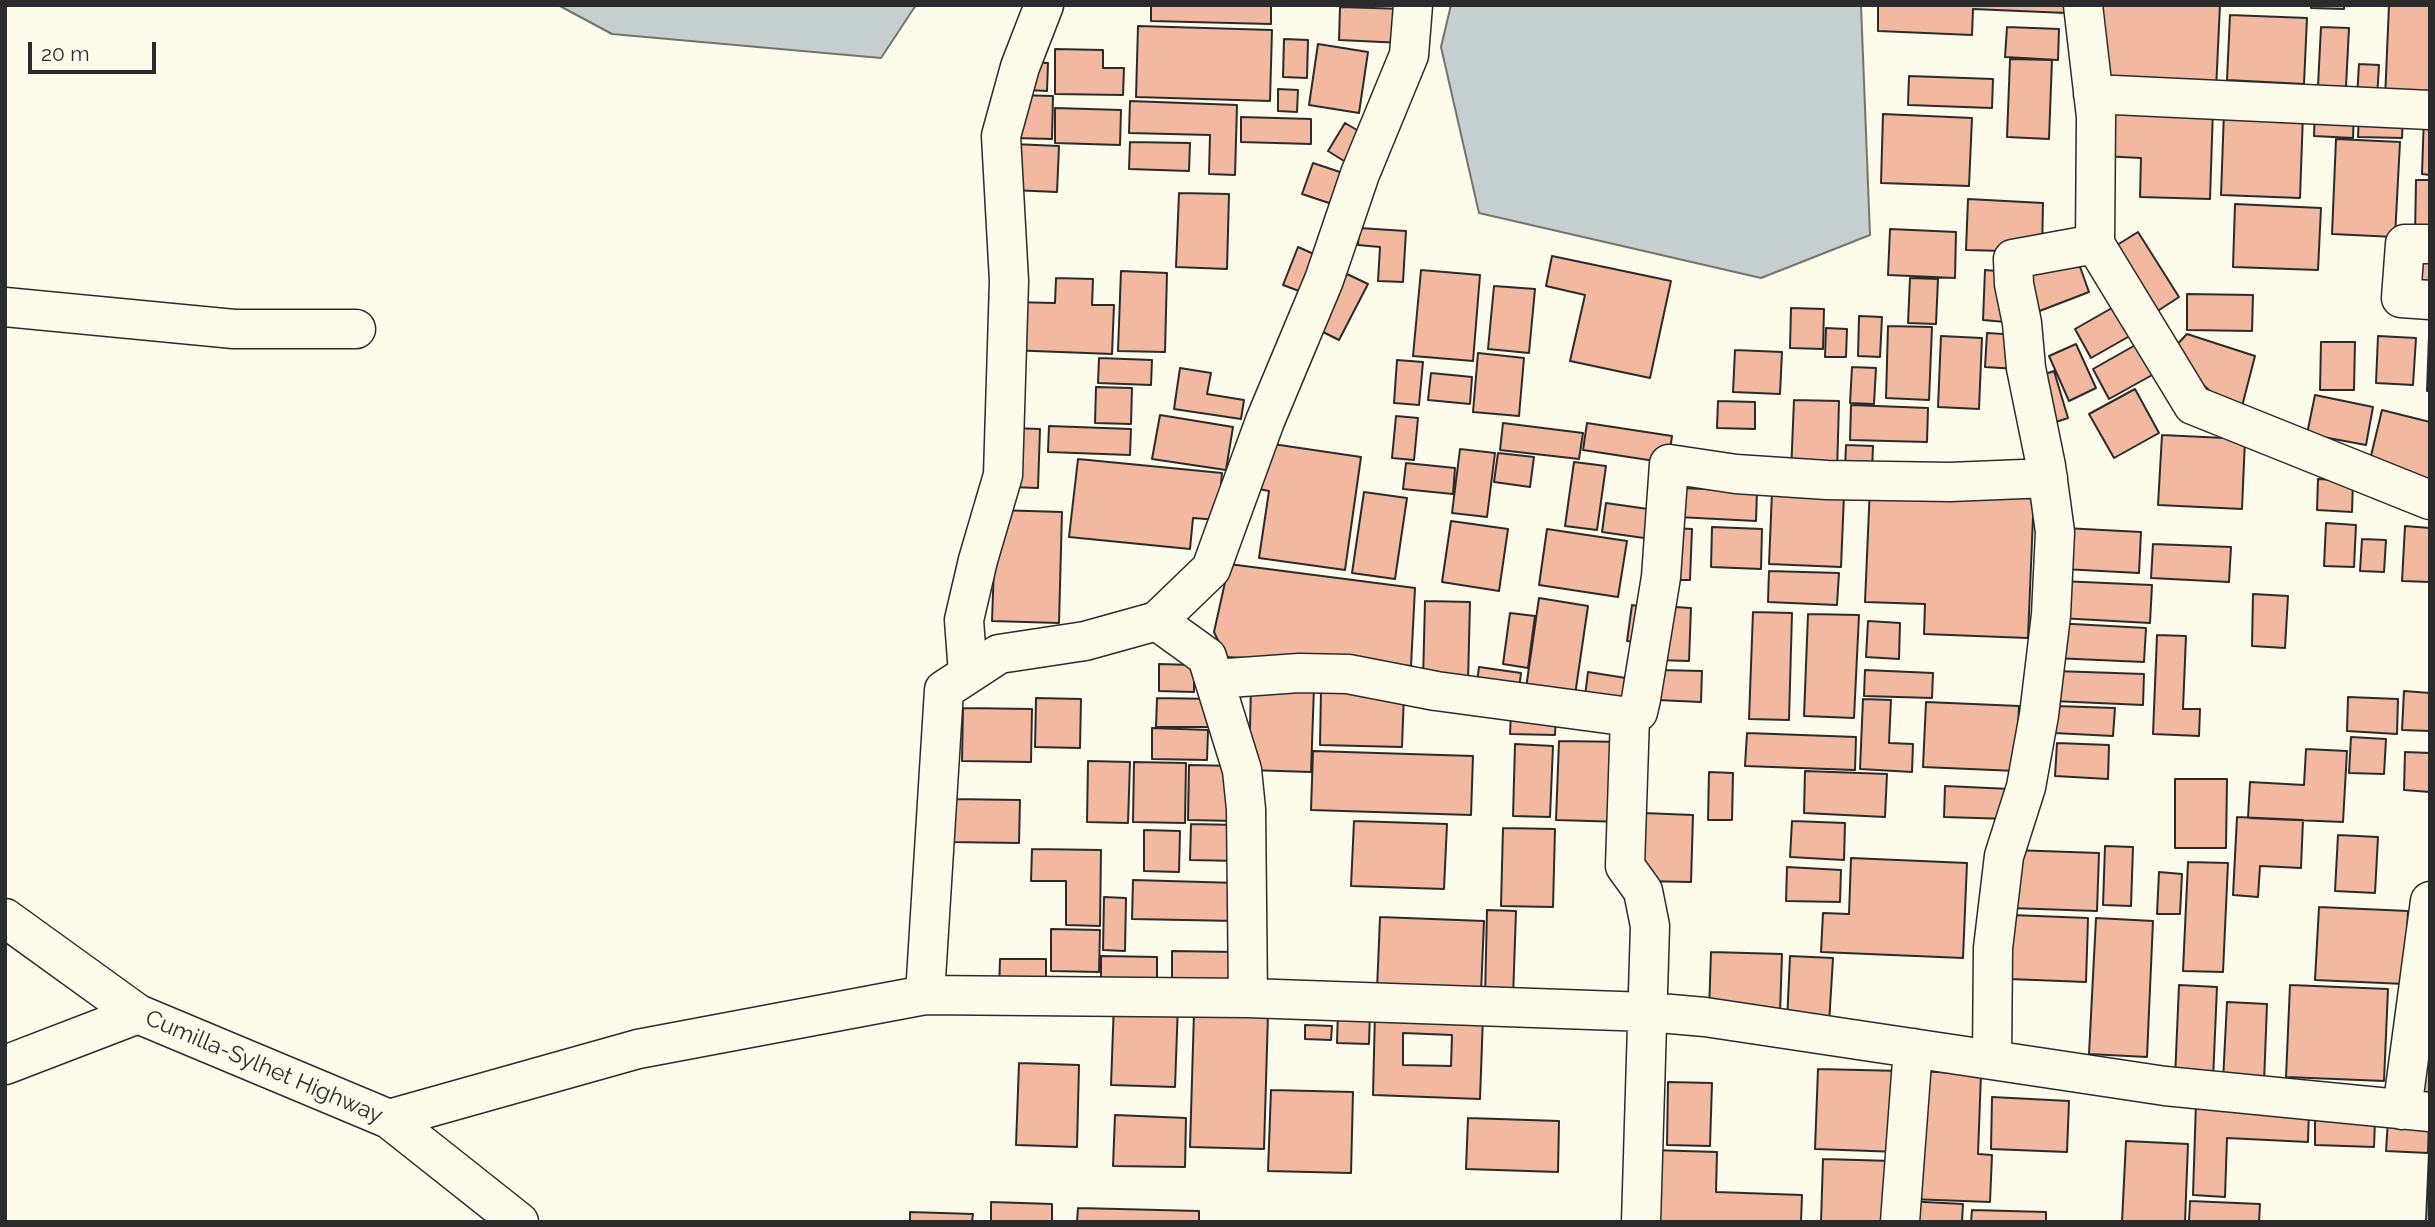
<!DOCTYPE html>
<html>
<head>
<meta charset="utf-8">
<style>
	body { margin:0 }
	#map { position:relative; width:2435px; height:1227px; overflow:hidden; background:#fdfbea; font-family:Raleway,sans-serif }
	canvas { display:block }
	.frame { position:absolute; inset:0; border:7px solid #2b2b2b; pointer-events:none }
	.scale { position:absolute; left:28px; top:42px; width:128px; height:32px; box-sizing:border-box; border:4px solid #2b2b2b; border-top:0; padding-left:9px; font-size:21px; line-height:24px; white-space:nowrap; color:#2b2b2b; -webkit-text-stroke:5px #fdfbea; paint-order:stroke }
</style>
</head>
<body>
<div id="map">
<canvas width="2435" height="1227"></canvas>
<div class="frame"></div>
<div class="scale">20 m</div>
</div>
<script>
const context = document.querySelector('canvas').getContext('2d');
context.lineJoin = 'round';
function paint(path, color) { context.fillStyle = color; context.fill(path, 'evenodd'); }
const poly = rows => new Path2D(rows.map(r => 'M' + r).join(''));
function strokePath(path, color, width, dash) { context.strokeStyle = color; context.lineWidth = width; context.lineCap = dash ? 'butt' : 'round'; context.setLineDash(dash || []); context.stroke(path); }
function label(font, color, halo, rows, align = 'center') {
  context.font = font + ' Raleway,sans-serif'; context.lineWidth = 5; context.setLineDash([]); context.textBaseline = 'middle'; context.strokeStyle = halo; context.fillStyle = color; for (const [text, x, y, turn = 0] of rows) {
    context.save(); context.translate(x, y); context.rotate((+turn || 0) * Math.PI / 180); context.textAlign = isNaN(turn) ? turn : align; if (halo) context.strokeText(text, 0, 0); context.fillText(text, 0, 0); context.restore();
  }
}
const water = poly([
	[558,5,916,5,881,58,612,34,558,5],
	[1451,5,1861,5,1870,235,1761,278,1479,213,1441,47,1451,5]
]);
paint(water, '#c7d0d0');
strokePath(water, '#74746e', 2);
const building = poly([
	[1151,5,1271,5,1271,24,1151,21,1151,5],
	[1878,5,2067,5,2066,13,1973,9,1972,35,1878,31,1878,5],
	[2101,5,2220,5,2216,90,2097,84,2101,5],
	[2311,5,2344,5,2344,9,2311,8,2311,5],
	[2389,5,2430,5,2430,101,2385,99,2389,5],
	[1340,7,1405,9,1403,43,1339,40,1340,7],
	[2230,15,2307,18,2304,84,2227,80,2230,15],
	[1138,26,1272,30,1270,101,1136,97,1138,26],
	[2007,27,2059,29,2058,60,2005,57,2007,27],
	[2321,27,2349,28,2346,87,2318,86,2321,27],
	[1284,39,1308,40,1307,78,1283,77,1284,39],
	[1318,44,1368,52,1359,113,1309,105,1318,44],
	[1055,49,1103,50,1103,68,1124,68,1123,95,1055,94,1055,49],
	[2010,59,2052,60,2049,139,2007,137,2010,59],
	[1028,62,1048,63,1047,91,1027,90,1028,62],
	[2359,64,2379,65,2377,99,2357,98,2359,64],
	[1909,76,1993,79,1992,108,1908,105,1909,76],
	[1278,89,1298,90,1297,112,1278,111,1278,89],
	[1017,95,1053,96,1052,139,1015,138,1017,95],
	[1130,101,1237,105,1235,175,1209,174,1210,135,1129,133,1130,101],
	[2104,104,2213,108,2210,199,2140,197,2141,158,2102,156,2104,104],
	[1055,108,1121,110,1120,145,1055,143,1055,108],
	[2315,108,2354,109,2353,138,2314,136,2315,108],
	[2224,111,2303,114,2300,198,2221,195,2224,111],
	[1883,114,1972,118,1969,186,1881,183,1883,114],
	[2359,114,2403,116,2402,138,2358,137,2359,114],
	[2424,115,2430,115,2430,175,2422,174,2424,115],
	[1241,117,1311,119,1311,144,1241,142,1241,117],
	[1345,123,1369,137,1352,166,1328,151,1345,123],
	[2336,139,2400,142,2395,237,2332,234,2336,139],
	[1130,142,1190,143,1189,171,1129,169,1130,142],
	[1013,144,1059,146,1057,192,1011,190,1013,144],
	[1313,163,1352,176,1341,207,1302,194,1313,163],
	[2416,180,2430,180,2430,237,2415,236,2416,180],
	[1179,193,1229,194,1227,269,1176,267,1179,193],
	[1968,199,2043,203,2042,252,1966,250,1968,199],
	[2235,204,2321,208,2318,270,2233,267,2235,204],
	[1359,228,1406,231,1403,282,1378,281,1380,247,1358,245,1359,228],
	[1890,229,1956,232,1955,278,1888,275,1890,229],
	[2138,232,2179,297,2150,316,2109,250,2138,232],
	[1298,247,1314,254,1299,291,1283,285,1298,247],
	[2074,250,2089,292,2037,312,2021,270,2074,250],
	[2411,254,2430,254,2430,295,2410,294,2411,254],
	[1552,256,1671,281,1650,378,1570,361,1585,295,1546,286,1552,256],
	[1421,270,1480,275,1473,361,1413,356,1421,270],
	[1985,270,2009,272,2005,322,1983,320,1985,270],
	[1121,271,1167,273,1165,352,1118,351,1121,271],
	[1347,274,1368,284,1339,340,1319,330,1347,274],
	[1056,278,1093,279,1092,305,1114,305,1112,354,1008,350,1010,302,1055,303,1056,278],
	[1910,278,1938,279,1936,324,1908,323,1910,278],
	[1494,286,1535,289,1529,353,1488,349,1494,286],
	[2187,294,2253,295,2252,331,2187,330,2187,294],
	[2119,304,2135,333,2091,358,2075,329,2119,304],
	[1791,308,1824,309,1823,349,1790,348,1791,308],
	[2430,309,2430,391,2427,391,2430,309],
	[1859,316,1882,317,1880,357,1858,356,1859,316],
	[1888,326,1932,327,1929,400,1886,398,1888,326],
	[1826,328,1847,329,1846,357,1825,357,1826,328],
	[1987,333,2019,335,2017,369,1985,367,1987,333],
	[2187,334,2255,356,2239,418,2169,353,2187,334],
	[1941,336,1982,338,1979,409,1938,407,1941,336],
	[2378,336,2416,338,2413,385,2376,383,2378,336],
	[2146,339,2163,369,2109,399,2093,369,2146,339],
	[2321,342,2355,342,2354,390,2320,390,2321,342],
	[2076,344,2096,388,2069,401,2049,356,2076,344],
	[1735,350,1782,352,1780,394,1733,392,1735,350],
	[1478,353,1524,358,1519,416,1473,412,1478,353],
	[1099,358,1152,360,1151,385,1098,383,1099,358],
	[1397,360,1423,362,1419,405,1394,403,1397,360],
	[1852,367,1876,368,1874,404,1850,403,1852,367],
	[1180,368,1211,373,1207,394,1244,400,1241,419,1174,409,1180,368],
	[2054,371,2068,418,2047,425,2033,378,2054,371],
	[1431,373,1472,377,1470,404,1428,400,1431,373],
	[1096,387,1132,388,1131,424,1095,423,1096,387],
	[2135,389,2159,433,2114,458,2089,414,2135,389],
	[2315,395,2373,407,2366,445,2307,434,2315,395],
	[1794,400,1839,401,1837,474,1791,473,1794,400],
	[1718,401,1755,402,1755,429,1717,428,1718,401],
	[1851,405,1928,408,1927,442,1850,440,1851,405],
	[2382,410,2430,422,2430,480,2369,464,2382,410],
	[1160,415,1233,427,1226,470,1152,459,1160,415],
	[1396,416,1418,418,1414,460,1392,458,1396,416],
	[1503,423,1583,433,1579,459,1500,450,1503,423],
	[1587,423,1672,436,1668,463,1583,450,1587,423],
	[1049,426,1131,429,1130,455,1048,452,1049,426],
	[1012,428,1040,429,1038,488,1010,487,1012,428],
	[2162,435,2245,439,2242,509,2158,505,2162,435],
	[1266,443,1361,457,1345,570,1259,558,1269,491,1259,489,1266,443],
	[1846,445,1873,446,1872,471,1845,469,1846,445],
	[1460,449,1495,453,1487,517,1452,513,1460,449],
	[1498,453,1534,457,1530,487,1494,482,1498,453],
	[1078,459,1222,473,1218,520,1193,518,1190,549,1069,537,1078,459],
	[1574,462,1606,466,1597,530,1565,526,1574,462],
	[1406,463,1455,468,1453,494,1403,489,1406,463],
	[2318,479,2353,481,2352,512,2317,510,2318,479],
	[1870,486,2034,493,2028,638,1924,634,1925,604,1865,602,1870,486],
	[1679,488,1757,491,1756,521,1678,517,1679,488],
	[1364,492,1407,498,1395,579,1352,573,1364,492],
	[1772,492,1844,495,1841,567,1769,564,1772,492],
	[1606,503,1655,510,1651,539,1602,532,1606,503],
	[996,510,1062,512,1059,623,992,621,996,510],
	[1451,521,1508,529,1499,591,1442,582,1451,521],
	[2326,523,2356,525,2354,567,2324,566,2326,523],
	[2405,526,2430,528,2430,582,2402,581,2405,526],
	[1712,527,1762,529,1761,569,1711,567,1712,527],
	[1672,528,1692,529,1690,580,1669,580,1672,528],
	[2064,528,2141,532,2139,573,2063,569,2064,528],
	[1547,529,1627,541,1618,597,1539,585,1547,529],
	[2362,539,2386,540,2384,572,2360,571,2362,539],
	[2153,544,2231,547,2229,582,2151,578,2153,544],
	[1229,564,1415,588,1411,666,1226,657,1214,632,1229,564],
	[1769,571,1839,573,1837,605,1768,602,1769,571],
	[2060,581,2152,585,2150,623,2059,618,2060,581],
	[2253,594,2288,596,2285,648,2252,646,2253,594],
	[1539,598,1588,606,1574,702,1525,695,1539,598],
	[1425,601,1470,602,1468,682,1423,681,1425,601],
	[1632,605,1653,609,1648,644,1627,641,1632,605],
	[1659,606,1691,608,1689,661,1657,660,1659,606],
	[1753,612,1792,613,1789,720,1749,719,1753,612],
	[1510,613,1535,616,1528,668,1503,664,1510,613],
	[1808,614,1859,615,1854,718,1804,716,1808,614],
	[1868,621,1900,623,1899,659,1866,657,1868,621],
	[2054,623,2146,628,2144,662,2053,658,2054,623],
	[2157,635,2186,636,2183,709,2200,709,2199,736,2153,734,2157,635],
	[1159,664,1194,665,1194,692,1159,691,1159,664],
	[1479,667,1521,673,1518,697,1476,691,1479,667],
	[1658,670,1702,671,1701,702,1657,700,1658,670],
	[1865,670,1933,673,1932,698,1864,696,1865,670],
	[2055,671,2144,674,2143,705,2053,701,2055,671],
	[1588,672,1632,679,1628,710,1584,704,1588,672],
	[1251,685,1314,687,1311,772,1249,770,1251,685],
	[1321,690,1404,693,1402,747,1320,745,1321,690],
	[2404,691,2430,693,2430,731,2402,730,2404,691],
	[2348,697,2398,699,2397,734,2347,731,2348,697],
	[1036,698,1081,699,1080,748,1035,747,1036,698],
	[1157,698,1212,699,1212,727,1156,727,1157,698],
	[1863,699,1891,700,1889,743,1913,744,1912,772,1860,769,1863,699],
	[1926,702,2019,706,2016,771,1923,767,1926,702],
	[2055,706,2115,708,2113,736,2054,733,2055,706],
	[963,708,1032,709,1031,762,962,761,963,708],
	[1511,712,1556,713,1555,735,1510,734,1511,712],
	[1152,728,1208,730,1207,760,1152,759,1152,728],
	[1747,733,1856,737,1855,770,1745,766,1747,733],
	[2351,737,2386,739,2384,774,2349,773,2351,737],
	[1559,741,1625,742,1623,822,1556,820,1559,741],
	[2057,743,2109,745,2108,779,2055,776,2057,743],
	[1515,744,1553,746,1550,817,1513,816,1515,744],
	[2306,749,2347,751,2343,822,2248,818,2250,782,2304,785,2306,749],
	[1313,751,1473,756,1471,815,1311,810,1313,751],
	[2405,752,2430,753,2430,792,2404,790,2405,752],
	[1088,761,1130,762,1128,823,1087,822,1088,761],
	[1134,762,1186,763,1185,823,1133,822,1134,762],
	[1189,765,1235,766,1234,821,1188,820,1189,765],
	[1805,771,1887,774,1885,817,1804,813,1805,771],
	[1709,772,1733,773,1732,820,1708,820,1709,772],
	[2175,779,2227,779,2226,848,2175,848,2175,779],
	[1945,786,2010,789,2009,819,1944,817,1945,786],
	[952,799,1020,800,1019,843,951,842,952,799],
	[1643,813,1693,815,1691,882,1641,881,1643,813],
	[2237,817,2303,820,2301,868,2260,866,2258,897,2233,895,2237,817],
	[1354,821,1447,824,1444,889,1351,886,1354,821],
	[1792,821,1845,823,1844,860,1790,857,1792,821],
	[1191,824,1238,825,1238,861,1190,860,1191,824],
	[1503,828,1555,829,1553,907,1501,906,1503,828],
	[1144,830,1180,831,1179,872,1144,871,1144,830],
	[2338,835,2378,837,2375,893,2335,891,2338,835],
	[2105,846,2133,847,2131,906,2103,905,2105,846],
	[1032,849,1101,850,1100,926,1066,925,1066,881,1031,881,1032,849],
	[2012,850,2099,853,2097,911,2010,908,2012,850],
	[1851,858,1967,863,1963,958,1821,952,1823,913,1849,914,1851,858],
	[2188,862,2228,863,2223,972,2183,971,2188,862],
	[1787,867,1841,870,1840,902,1786,901,1787,867],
	[2159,872,2182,874,2180,914,2157,914,2159,872],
	[1133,880,1238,883,1237,921,1132,919,1133,880],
	[1104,897,1126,898,1125,951,1103,950,1104,897],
	[2319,907,2408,911,2405,984,2315,980,2319,907],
	[1487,910,1516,911,1513,998,1485,997,1487,910],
	[2011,915,2088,918,2086,982,2009,979,2011,915],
	[1380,917,1484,921,1481,993,1377,990,1380,917],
	[2096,918,2153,921,2147,1057,2089,1054,2096,918],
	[1051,929,1100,930,1099,972,1051,971,1051,929],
	[1172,951,1236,952,1236,990,1172,989,1172,951],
	[1711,952,1782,954,1780,1014,1709,1011,1711,952],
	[1101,956,1157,957,1157,993,1101,992,1101,956],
	[1790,956,1833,958,1829,1024,1787,1022,1790,956],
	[1000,959,1046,959,1046,993,999,992,1000,959],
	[2179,985,2217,987,2213,1080,2175,1078,2179,985],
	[2290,985,2388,989,2384,1081,2286,1077,2290,985],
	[1114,1002,1178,1004,1175,1087,1111,1085,1114,1002],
	[2227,1002,2267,1004,2264,1083,2223,1081,2227,1002],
	[1338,1010,1370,1010,1369,1044,1337,1043,1338,1010],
	[1194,1012,1268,1014,1264,1149,1190,1147,1194,1012],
	[1375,1012,1483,1016,1480,1099,1373,1095,1375,1012],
	[1403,1033,1452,1035,1451,1066,1403,1065,1403,1033],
	[1305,1025,1332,1026,1331,1040,1305,1039,1305,1025],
	[2416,1058,2430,1059,2430,1100,2415,1099,2416,1058],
	[1019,1063,1079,1065,1077,1147,1016,1145,1019,1063],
	[1818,1069,1902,1071,1899,1152,1815,1149,1818,1069],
	[1915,1071,1981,1074,1978,1154,1992,1155,1990,1202,1910,1199,1915,1071],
	[1668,1082,1712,1083,1710,1146,1667,1145,1668,1082],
	[1271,1090,1353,1092,1351,1173,1268,1171,1271,1090],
	[1992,1097,2069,1101,2067,1152,1991,1149,1992,1097],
	[2196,1102,2309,1107,2308,1142,2227,1138,2225,1197,2193,1195,2196,1102],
	[1115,1115,1186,1118,1185,1167,1113,1166,1115,1115],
	[1468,1118,1559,1121,1558,1172,1466,1169,1468,1118],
	[2315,1118,2375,1120,2374,1147,2315,1145,2315,1118],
	[2388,1120,2429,1122,2428,1153,2386,1151,2388,1120],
	[2430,1129,2430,1222,2426,1222,2430,1129],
	[2126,1141,2188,1144,2185,1222,2122,1222,2126,1141],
	[1651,1150,1717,1152,1716,1192,1802,1195,1801,1222,1649,1222,1651,1150],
	[1823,1159,1892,1161,1889,1222,1821,1222,1823,1159],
	[1905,1201,1963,1204,1962,1222,1904,1222,1905,1201],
	[2190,1201,2260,1204,2259,1222,2189,1222,2190,1201],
	[991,1202,1052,1204,1052,1222,991,1222,991,1202],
	[1078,1208,1199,1211,1199,1222,1077,1222,1078,1208],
	[1972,1210,2046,1212,2046,1222,1971,1222,1972,1210],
	[910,1212,973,1214,972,1222,910,1222,910,1212]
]);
paint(building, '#f2b8a0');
strokePath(building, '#2b2b2b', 2);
const street = poly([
	[2083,5,2096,117,2095,244,2193,405,2430,500],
	[2093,94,2430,110],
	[2430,244,2405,244,2401,298,2430,300],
	[5,307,234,329,356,329],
	[1157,621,1207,657,1242,770,1246,809,1248,998],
	[968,674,964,620,978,560,1003,475,1009,281,1001,136,1020,67,1044,5],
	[1214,679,1299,673,1348,674,1436,691,1630,717,1625,866,1643,891,1650,926,1641,1222],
	[1630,717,1638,712,1641,699,1661,577,1669,464,1736,474,1827,480,1950,482,2048,478],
	[925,995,944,690,999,654,1085,641,1157,621,1211,569,1265,421,1324,280,1360,174,1409,55,1413,5],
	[1992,1060,1993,948,2004,856,2026,787,2039,715,2051,615,2055,532,2046,466,2026,368,2022,323,2014,284,2013,259,2095,244],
	[5,1065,138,1014],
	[2402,1110,2430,901],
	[389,1119,638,1049,925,995,1248,998,1648,1012,1705,1017,2165,1086,2430,1112],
	[1900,1222,1913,1048]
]);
const highway = poly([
	[5,918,138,1014,389,1119,519,1222]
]);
strokePath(street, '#2b2b2b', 41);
strokePath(highway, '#2b2b2b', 41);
strokePath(street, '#fdfbea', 38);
strokePath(highway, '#fdfbea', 38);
label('23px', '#2b2b2b', '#fdfbea', [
	["Cumilla-Sylhet Highway",264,1067,23]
]);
</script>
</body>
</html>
